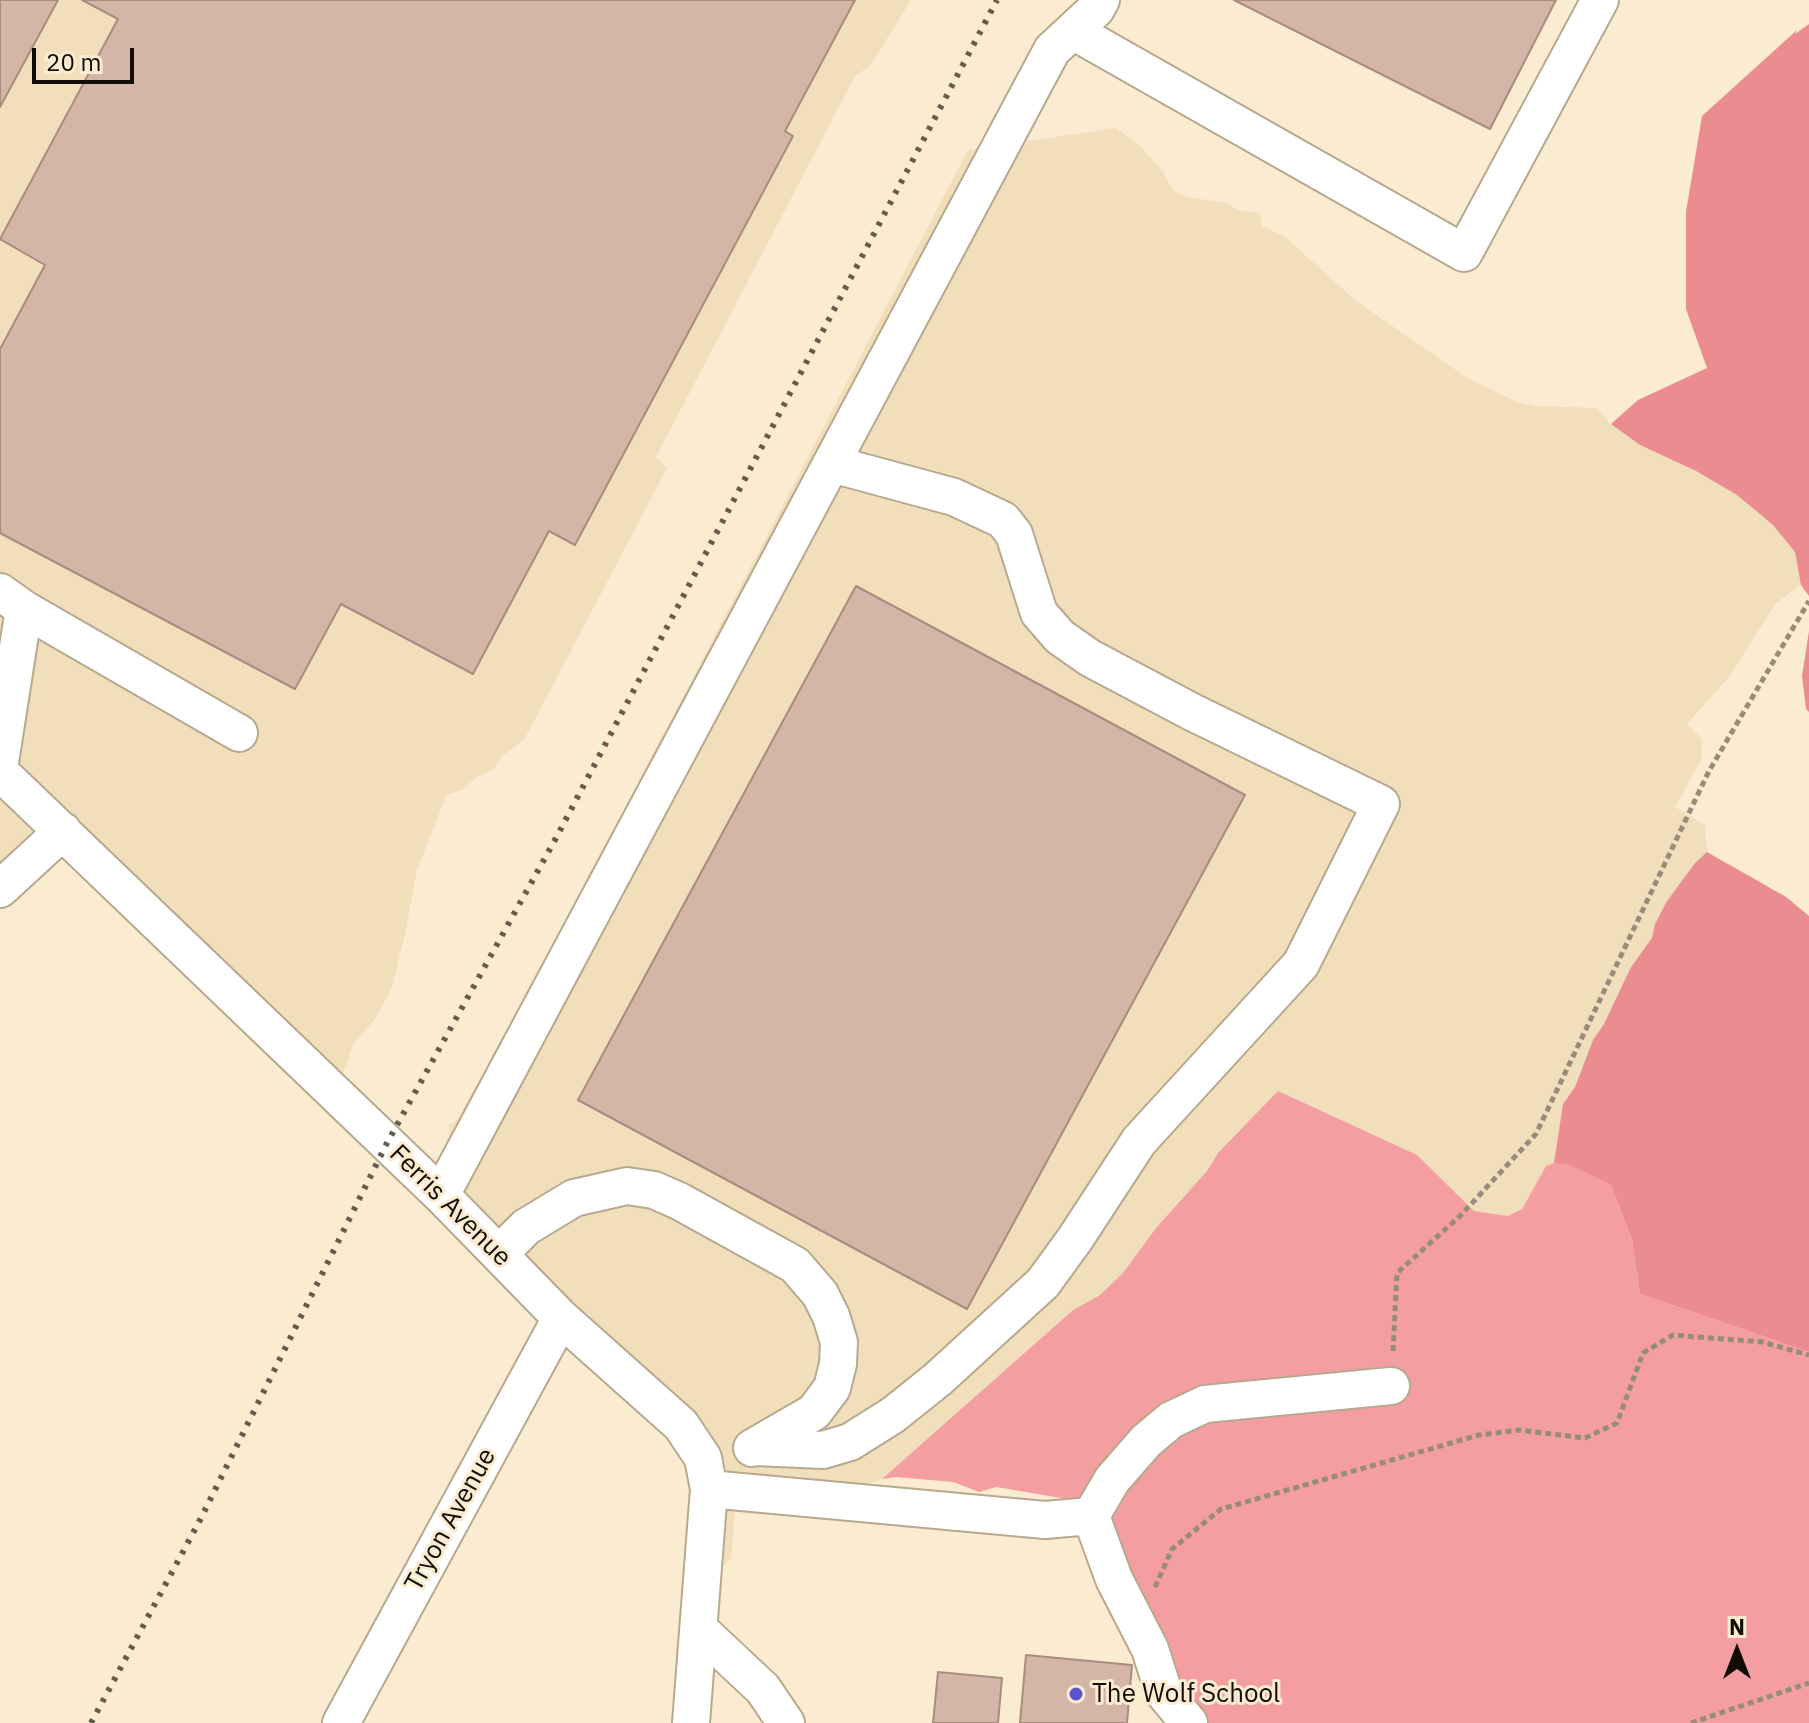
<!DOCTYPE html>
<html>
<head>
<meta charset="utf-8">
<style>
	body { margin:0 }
	#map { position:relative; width:1809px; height:1723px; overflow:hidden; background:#fbebd0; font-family:"IBM Plex Sans",sans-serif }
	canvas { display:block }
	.north { position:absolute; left:1697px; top:1611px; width:80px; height:80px; -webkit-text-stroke:6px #fbebd0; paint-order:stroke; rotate:0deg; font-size:22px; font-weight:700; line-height:32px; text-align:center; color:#120d04 }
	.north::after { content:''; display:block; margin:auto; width:28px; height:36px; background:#120d04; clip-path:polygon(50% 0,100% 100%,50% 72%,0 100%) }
	.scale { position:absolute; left:32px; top:48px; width:102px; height:36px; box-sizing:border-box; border:4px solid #120d04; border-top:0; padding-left:10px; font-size:24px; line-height:28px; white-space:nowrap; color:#120d04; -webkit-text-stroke:6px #fbebd0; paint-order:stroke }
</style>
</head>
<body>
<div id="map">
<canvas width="1809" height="1723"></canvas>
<div class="north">N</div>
<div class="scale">20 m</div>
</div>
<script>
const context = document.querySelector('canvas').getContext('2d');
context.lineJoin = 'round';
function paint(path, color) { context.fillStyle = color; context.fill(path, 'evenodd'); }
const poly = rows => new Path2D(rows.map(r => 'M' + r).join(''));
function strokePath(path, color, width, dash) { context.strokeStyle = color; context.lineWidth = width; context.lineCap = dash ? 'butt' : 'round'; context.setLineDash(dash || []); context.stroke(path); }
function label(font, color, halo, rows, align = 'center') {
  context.font = font + ' "IBM Plex Sans",sans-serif'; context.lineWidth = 6; context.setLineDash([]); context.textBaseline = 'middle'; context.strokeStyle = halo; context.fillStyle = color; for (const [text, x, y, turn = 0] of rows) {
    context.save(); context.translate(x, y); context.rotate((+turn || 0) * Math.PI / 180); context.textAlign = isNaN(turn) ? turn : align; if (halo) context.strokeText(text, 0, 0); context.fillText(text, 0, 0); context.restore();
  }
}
paint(poly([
	[0,0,911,0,870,66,855,76,656,457,667,468,524,740,502,756,493,770,477,777,462,790,447,794,417,870,405,934,392,988,375,1019,353,1044,336,1095,60,845,0,899],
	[1116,128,1137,143,1163,172,1173,190,1187,197,1227,203,1237,210,1259,213,1262,226,1284,236,1356,301,1466,377,1517,402,1535,406,1596,408,1611,424,1640,445,1696,471,1737,495,1773,525,1795,552,1801,585,1776,603,1729,677,1687,724,1702,739,1701,760,1675,807,1705,825,1707,852,1695,863,1667,901,1655,924,1652,938,1631,967,1604,1025,1593,1040,1575,1087,1563,1104,1554,1163,1546,1166,1522,1209,1508,1216,1474,1211,1417,1155,1218,1153,1207,1171,1156,1228,1123,1273,1100,1295,1073,1310,882,1479,853,1489,736,1497,731,1559,718,1571,696,1483,673,1444,429,1195,449,1145,449,1125,458,1119,565,923,968,150]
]), '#f1debb');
paint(poly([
	[1278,1091,1417,1155,1474,1211,1508,1216,1522,1209,1546,1166,1554,1163,1569,1165,1611,1185,1632,1240,1640,1294,1809,1352,1809,1723,1187,1723,1073,1500,996,1487,979,1492,953,1482,897,1477,882,1479,1073,1310,1100,1295,1123,1273,1156,1228,1207,1171,1218,1153]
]), '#f49ea1');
paint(poly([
	[1809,24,1809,596,1801,585,1795,552,1773,525,1737,495,1696,471,1640,445,1611,424,1638,400,1707,368,1686,309,1686,212,1702,116,1797,30,1795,34],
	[1809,631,1809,712,1806,709,1802,676],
	[1707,852,1786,897,1809,916,1809,1352,1640,1294,1632,1240,1611,1185,1569,1165,1554,1163,1563,1104,1575,1087,1593,1040,1604,1024,1631,967,1652,938,1655,924,1667,901,1695,863]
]), '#eb8c90');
const building = poly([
	[0,0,58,0,0,107,0,0],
	[82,0,855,0,785,131,793,136,575,545,549,531,473,674,341,604,295,689,0,533,0,349,45,265,0,239,118,19,82,0],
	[1234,0,1556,0,1490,129,1234,0],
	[856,586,1245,795,967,1309,578,1100,856,586],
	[1026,1655,1132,1665,1127,1723,1020,1723,1026,1655],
	[938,1672,1002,1678,998,1723,933,1723,938,1672]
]);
paint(building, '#d3b6a7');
strokePath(building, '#a88c7e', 2);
const minor = poly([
	[1073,31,1464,253,1600,0],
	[0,592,24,609,0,762],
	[24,609,239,733],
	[0,772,441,1195,561,1318,681,1425,703,1458,709,1489,691,1723],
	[0,889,63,831],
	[441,1195,1052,50,1096,9,1101,0],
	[499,1254,526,1227,574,1198,627,1186,654,1190,679,1201,795,1265,820,1294,831,1316,839,1342,838,1364,832,1388,814,1412,752,1448],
	[755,1447,823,1450,850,1442,893,1415,938,1379,1043,1283,1075,1239,1139,1141,1301,964,1381,804,1192,712,1090,658,1060,637,1039,613,1014,534,1003,520,954,497,832,464],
	[709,1489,1045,1520,1091,1516,1114,1579,1150,1649,1164,1693,1189,1723],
	[1091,1516,1112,1480,1146,1441,1171,1420,1205,1404,1391,1386],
	[699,1629,763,1689,786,1723],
	[341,1723,561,1318]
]);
strokePath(minor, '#b7a98f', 40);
strokePath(poly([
	[1393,1351,1397,1273,1460,1216,1536,1134,1709,771,1809,601],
	[1155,1587,1172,1549,1221,1509,1479,1435,1519,1430,1585,1438,1617,1423,1643,1353,1673,1335,1762,1342,1809,1355],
	[1691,1723,1809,1683]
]), '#978c79', 5, [6, 4]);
strokePath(minor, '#fff', 36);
strokePath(poly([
	[91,1723,200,1520,387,1143,556,838,997,0]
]), '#645b4c', 6, [4, 8]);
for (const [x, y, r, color] of [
	[1076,1694,8,"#5b54cc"]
]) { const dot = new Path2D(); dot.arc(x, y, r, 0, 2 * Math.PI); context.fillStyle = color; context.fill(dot); strokePath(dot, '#fbebd0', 3); }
label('26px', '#120d04', '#fbebd0', [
	["Ferris Avenue",450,1206,45],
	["Tryon Avenue",451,1520,-61]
]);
label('26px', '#120d04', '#fbebd0', [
	["The Wolf School",1092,1694]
], 'left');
</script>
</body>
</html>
